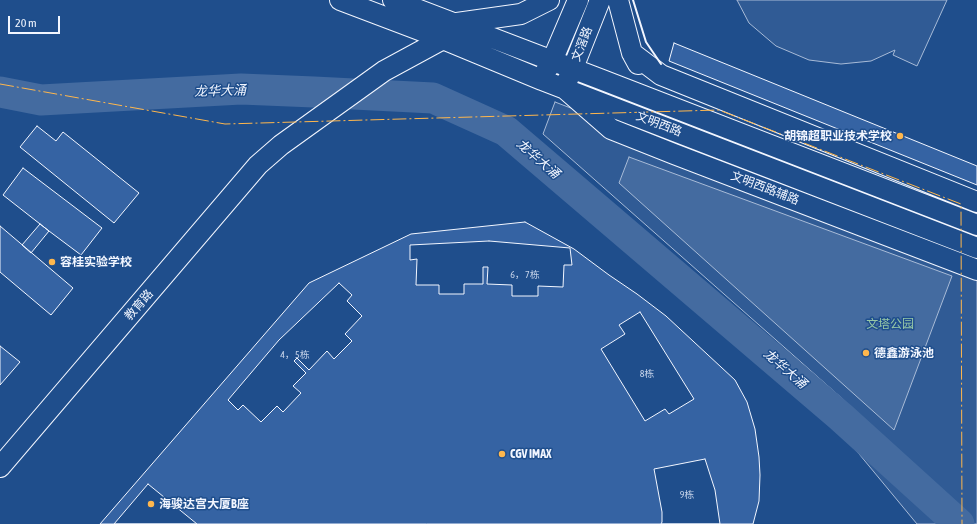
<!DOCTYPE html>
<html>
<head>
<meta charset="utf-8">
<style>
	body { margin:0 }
	#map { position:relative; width:977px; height:524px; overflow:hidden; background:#1f4e8c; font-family:"Asap Condensed",sans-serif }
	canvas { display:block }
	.scale { position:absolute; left:8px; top:16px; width:52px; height:18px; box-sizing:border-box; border:2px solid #f2f6ff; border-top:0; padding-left:5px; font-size:12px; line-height:14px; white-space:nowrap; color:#f2f6ff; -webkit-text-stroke:3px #1f4e8c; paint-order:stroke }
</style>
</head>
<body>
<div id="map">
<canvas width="977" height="524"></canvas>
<div class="scale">20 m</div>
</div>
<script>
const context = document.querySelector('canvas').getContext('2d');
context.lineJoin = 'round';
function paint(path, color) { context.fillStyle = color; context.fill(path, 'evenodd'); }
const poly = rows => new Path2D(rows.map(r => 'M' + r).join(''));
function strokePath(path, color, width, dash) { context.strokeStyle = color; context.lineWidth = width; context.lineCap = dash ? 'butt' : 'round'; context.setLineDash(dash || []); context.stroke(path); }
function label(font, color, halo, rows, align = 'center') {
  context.font = font + ' "Asap Condensed","Noto Sans SC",sans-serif'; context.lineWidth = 3; context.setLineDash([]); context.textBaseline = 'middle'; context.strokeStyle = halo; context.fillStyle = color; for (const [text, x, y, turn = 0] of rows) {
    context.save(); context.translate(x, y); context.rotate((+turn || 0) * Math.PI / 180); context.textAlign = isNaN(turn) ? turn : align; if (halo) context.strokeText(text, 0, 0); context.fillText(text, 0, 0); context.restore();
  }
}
const built = poly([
	[737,0,947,0,917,66,893,55,895,50,871,61,841,64,809,60,776,46,749,23,737,0],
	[555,102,977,264,977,524,917,524,831,420,845,401,543,134,555,102]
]);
paint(built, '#305b95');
strokePath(built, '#a8bbd7', 1);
const water = poly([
	[629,157,952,276,894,430,619,183,629,157]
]);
paint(water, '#446ba0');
strokePath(water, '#a8bbd7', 1);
strokePath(poly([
	[0,92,41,100,241,89,314,92,433,98,506,131,841,417,959,524]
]), '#446ba0', 31);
const building = poly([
	[674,43,977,166,977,185,669,61,674,43],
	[37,126,56,141,63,132,139,193,114,223,20,147,37,126],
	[23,168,102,228,81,255,49,231,3,195,23,168],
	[525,222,574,249,609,275,637,294,666,316,735,380,747,402,755,429,759,457,760,475,759,501,753,524,100,524,309,283,411,234,525,222],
	[40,224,49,231,31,253,22,245,40,224],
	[0,226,73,288,51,315,0,272,0,226],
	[489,241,570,248,572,265,564,265,563,287,538,286,538,296,512,296,512,285,487,284,488,267,483,267,483,284,464,284,464,294,439,294,439,285,416,285,417,259,410,260,410,245,489,241],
	[339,283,352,295,347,301,362,316,345,334,352,341,334,359,327,351,309,370,297,358,294,361,306,373,293,386,301,393,283,412,277,406,261,422,243,405,238,410,228,400,279,340,339,283],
	[640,312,694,399,669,414,665,409,645,421,601,349,625,334,619,325,640,312],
	[0,346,20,362,0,385,0,346],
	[705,459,715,490,720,524,661,524,662,522,662,512,654,469,705,459],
	[148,484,197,524,114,524,148,484]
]);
paint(building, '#3563a3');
strokePath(building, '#f2f6ff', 1);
const minor = poly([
	[340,0,443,39,542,80,977,248],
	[393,0,600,79,977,225],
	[600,0,573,68,564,88,611,129,674,154,977,270],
	[618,0,632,53,638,64],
	[457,23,521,14,549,0],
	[632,53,661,75,977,202],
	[546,71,552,61,578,0],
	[0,467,258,165,281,145,384,71,443,39]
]);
strokePath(minor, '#f2f6ff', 22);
strokePath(minor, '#1f4e8c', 20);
strokePath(poly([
	[633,0,646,42,661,64]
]), '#f2f6ff', 2);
strokePath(poly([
	[0,84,225,124,719,110,961,204,962,524]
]), '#ffb74d', 1, [14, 3, 2, 3]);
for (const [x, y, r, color] of [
	[900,136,4,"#ffb74d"],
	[52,262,4,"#ffb74d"],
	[866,353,4,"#ffb74d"],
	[502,454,4,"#ffb74d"],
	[151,504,4,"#ffb74d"]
]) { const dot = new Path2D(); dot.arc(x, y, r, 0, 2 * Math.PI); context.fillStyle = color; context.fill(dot); strokePath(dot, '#1f4e8c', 1.5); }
label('10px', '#c3d1e8', null, [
	["6，7栋",525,275],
	["4，5栋",295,355],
	["8栋",647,374],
	["9栋",687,495]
]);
label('12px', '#f2f6ff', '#1f4e8c', [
	["文滘路",582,44,-69],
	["文明西路",659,124,21],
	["文明西路辅路",765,188,21],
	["教育路",139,305,-49]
]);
label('bold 12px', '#f2f6ff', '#1f4e8c', [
	["胡锦超职业技术学校",892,136,"right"],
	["容桂实验学校",60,262],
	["德鑫游泳池",874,353],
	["CGV IMAX",510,454],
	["海骏达宫大厦B座",159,504]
], 'left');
label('12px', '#97c8a6', '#1f4e8c', [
	["文塔公园",890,324]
]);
label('italic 13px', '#f2f6ff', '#1f4e8c', [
	["龙华大涌",220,91,-2],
	["龙华大涌",538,159,41],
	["龙华大涌",785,369,41]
]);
</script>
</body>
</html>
